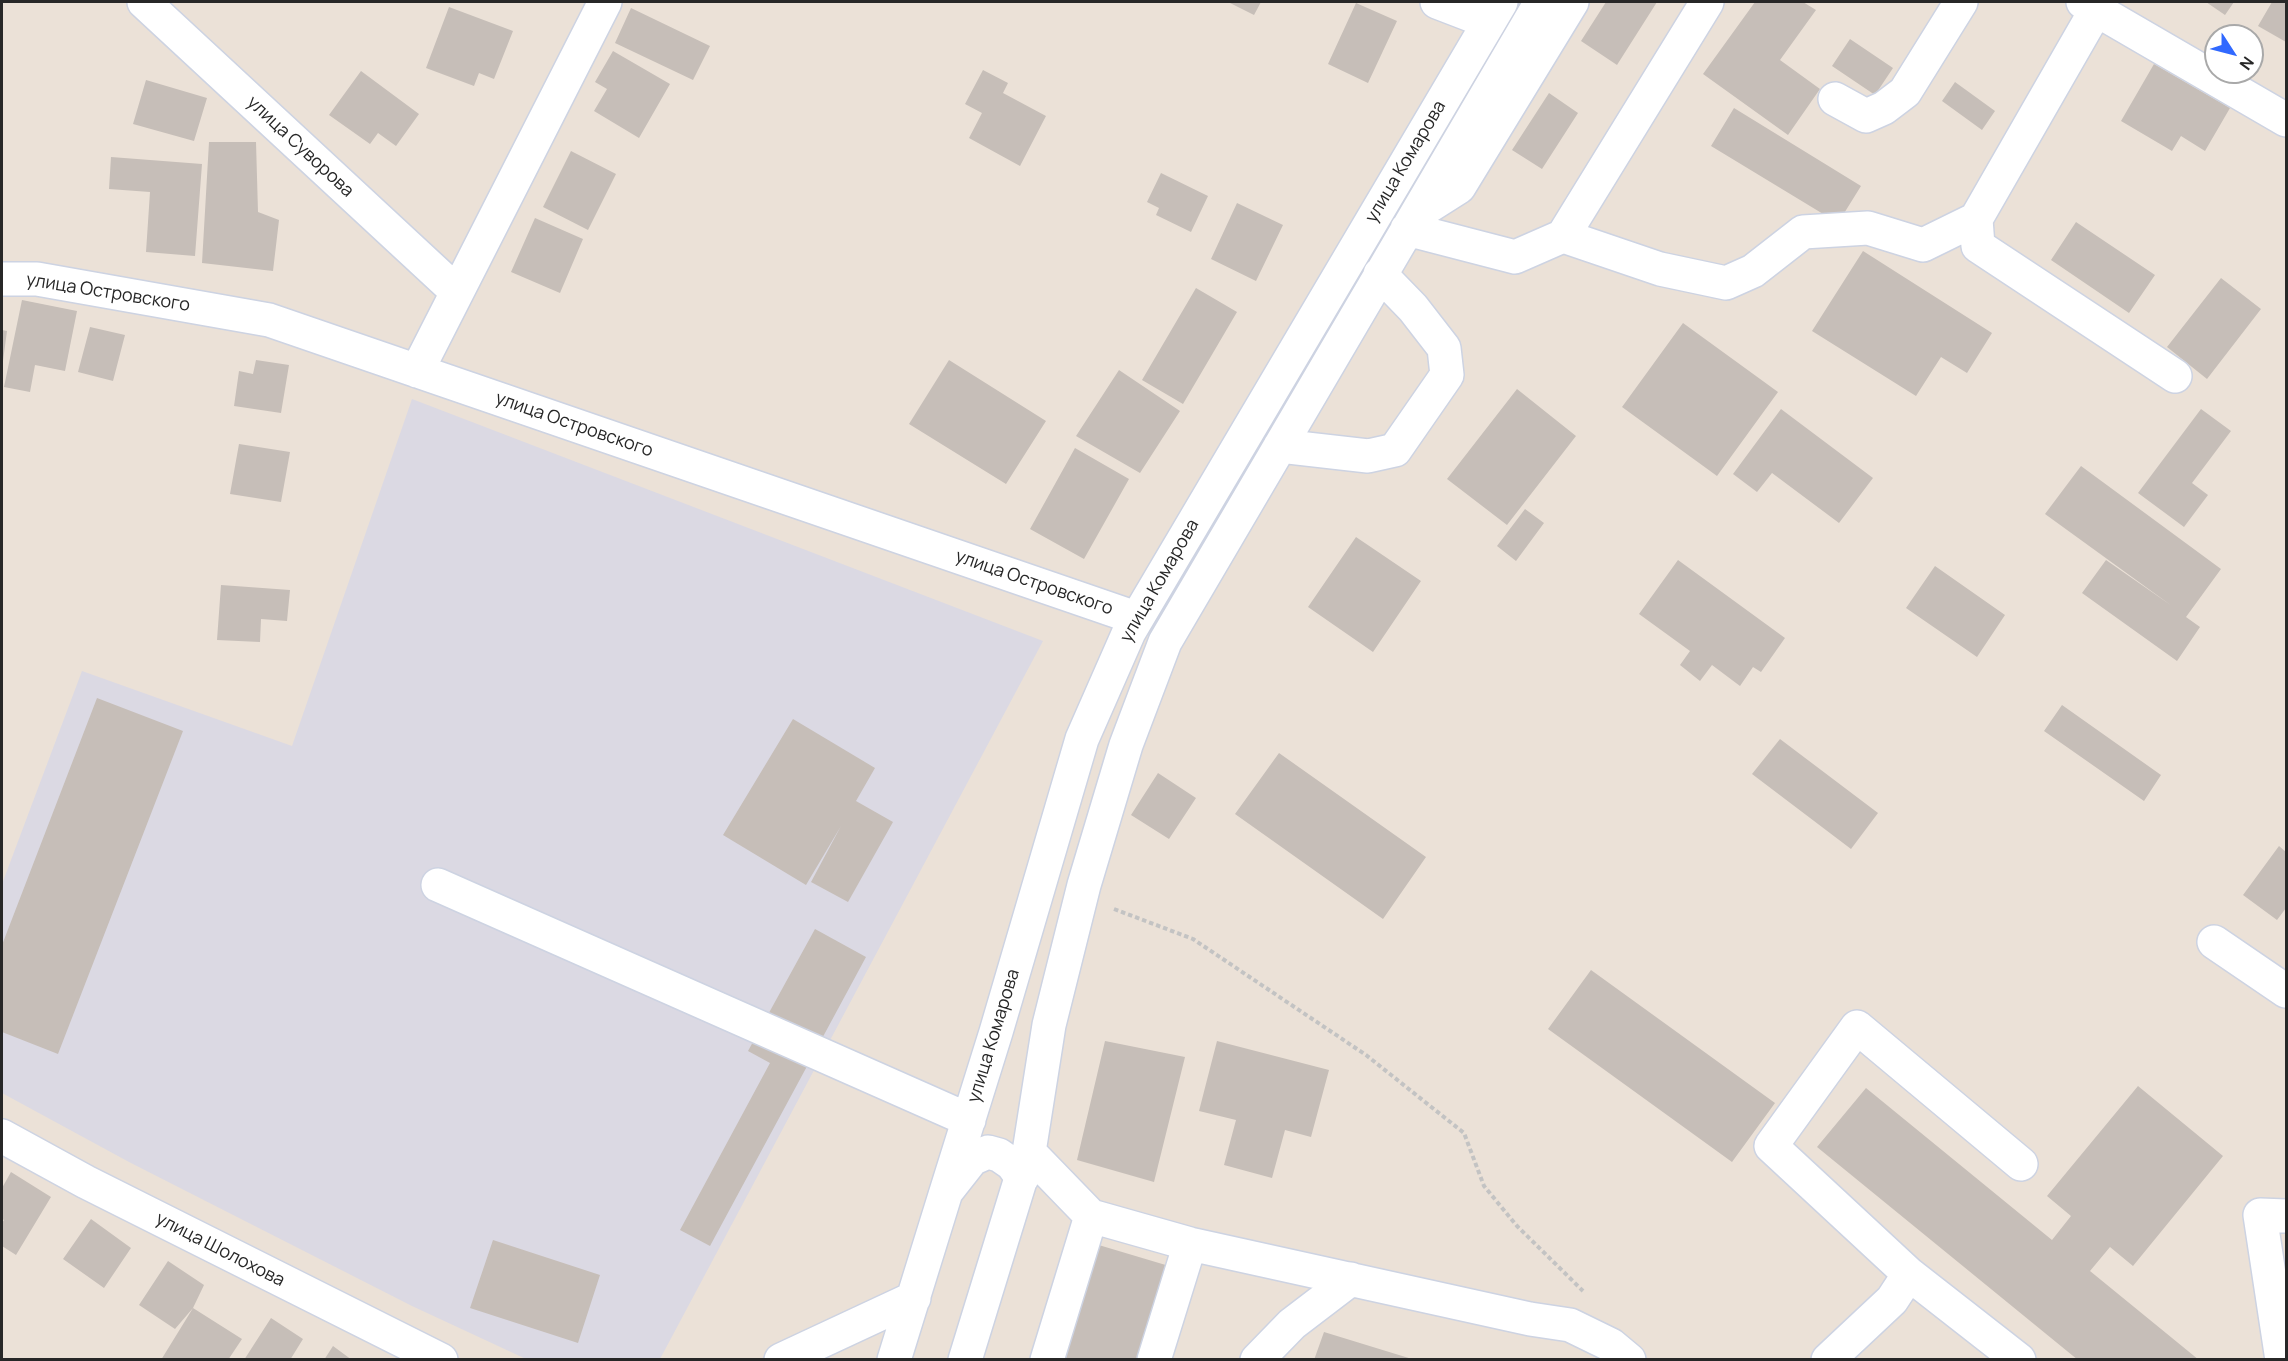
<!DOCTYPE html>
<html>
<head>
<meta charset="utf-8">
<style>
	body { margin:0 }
	#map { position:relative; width:2288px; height:1361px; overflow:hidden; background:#ebe1d7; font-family:Manrope,sans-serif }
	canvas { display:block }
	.frame { position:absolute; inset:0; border:3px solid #272727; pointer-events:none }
	.north { position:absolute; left:2204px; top:24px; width:60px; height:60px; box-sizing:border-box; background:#fff; border:2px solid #a9a9a9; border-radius:50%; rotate:126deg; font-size:16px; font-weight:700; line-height:24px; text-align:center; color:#272727 }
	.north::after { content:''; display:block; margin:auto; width:21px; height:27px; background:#3169ff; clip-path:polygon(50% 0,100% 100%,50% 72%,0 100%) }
</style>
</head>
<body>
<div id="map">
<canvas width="2288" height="1361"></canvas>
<div class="frame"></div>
<div class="north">N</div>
</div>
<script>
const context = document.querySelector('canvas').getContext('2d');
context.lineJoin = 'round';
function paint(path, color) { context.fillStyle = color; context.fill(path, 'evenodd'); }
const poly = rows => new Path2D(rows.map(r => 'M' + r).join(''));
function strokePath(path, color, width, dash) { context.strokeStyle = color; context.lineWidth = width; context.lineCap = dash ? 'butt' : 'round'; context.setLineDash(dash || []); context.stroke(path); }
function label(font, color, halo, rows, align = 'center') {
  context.font = font + ' Manrope,sans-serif'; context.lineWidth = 5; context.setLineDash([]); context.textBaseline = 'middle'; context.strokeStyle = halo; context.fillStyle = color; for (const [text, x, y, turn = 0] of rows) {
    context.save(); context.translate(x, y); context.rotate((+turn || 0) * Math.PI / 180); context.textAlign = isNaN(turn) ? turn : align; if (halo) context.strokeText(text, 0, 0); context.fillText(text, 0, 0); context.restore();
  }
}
paint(poly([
	[412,399,1043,641,660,1359,526,1359,412,1306,129,1162,2,1093,2,884,82,671,292,746]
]), '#dbd9e3');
paint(poly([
	[1228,2,1261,2,1254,15],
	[1606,2,1657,2,1617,65,1581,41],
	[1755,2,1803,2,1816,10,1780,60,1820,89,1788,135,1703,74],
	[2206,2,2234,2,2225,15],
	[2272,2,2286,2,2286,42,2258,26],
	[1356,3,1397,21,1368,83,1328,64],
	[449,7,513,31,494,79,479,73,474,86,426,68],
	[631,8,710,46,693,80,615,43],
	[1850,39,1893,68,1875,95,1832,66],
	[613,51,670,84,639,138,594,111,607,89,595,82],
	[2154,64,2230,108,2205,151,2181,136,2172,151,2121,121],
	[983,70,1008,83,1003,93,1046,116,1020,166,969,138,982,113,965,104],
	[361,71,419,114,396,146,378,133,370,144,329,115],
	[146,80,207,98,194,141,133,124],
	[1955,82,1995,111,1982,130,1942,101],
	[1549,93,1578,113,1542,169,1512,150],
	[1734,108,1861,186,1838,223,1711,146],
	[209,142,256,142,258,212,279,220,273,271,202,263],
	[571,151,616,174,588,230,543,207],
	[111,157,202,164,195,256,146,252,150,192,109,189],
	[1161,173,1208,196,1191,232,1156,215,1159,208,1147,202],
	[1237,203,1283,225,1256,281,1211,259],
	[535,218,583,239,560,293,511,272],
	[2076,222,2155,275,2129,313,2051,260],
	[1863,251,1992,333,1967,373,1941,357,1916,396,1812,331],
	[2221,278,2261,309,2207,379,2167,347],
	[1196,288,1237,312,1183,404,1142,380],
	[22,300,77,311,65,371,35,365,30,392,4,387],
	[1683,323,1778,392,1717,476,1622,407],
	[90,327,125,335,113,381,78,372],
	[2,330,7,331,3,361,2,361],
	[256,360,289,365,281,413,234,406,239,371,253,374],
	[949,360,1046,421,1006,484,909,424],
	[1119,370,1180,411,1140,473,1076,436],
	[1517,389,1576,436,1507,525,1447,479],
	[1781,409,1873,478,1839,523,1772,473,1757,492,1733,474],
	[2201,409,2231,431,2192,483,2208,495,2184,527,2138,493],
	[239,444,290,452,281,502,230,494],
	[1075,448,1129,479,1084,559,1030,529],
	[2081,466,2221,569,2186,617,2200,627,2177,661,2082,593,2106,560,2172,606,2045,514],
	[1525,509,1544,523,1516,561,1497,546],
	[1356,537,1421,581,1373,652,1308,607],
	[1678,560,1785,638,1761,672,1753,667,1740,686,1712,665,1700,681,1680,665,1690,651,1639,614],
	[1935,566,2005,615,1977,657,1906,608],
	[221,585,290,590,287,621,261,619,260,642,217,640],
	[97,698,183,731,58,1054,2,1032,2,945],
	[2062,705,2161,775,2144,801,2044,731],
	[793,719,875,768,856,801,893,822,848,902,811,882,841,826,806,885,723,835],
	[1780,739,1878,813,1851,849,1752,774],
	[1279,753,1426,857,1383,919,1235,814],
	[1158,773,1196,798,1169,839,1131,815],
	[2279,846,2286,852,2286,908,2277,920,2243,895],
	[815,929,866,957,710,1246,680,1230,770,1063,748,1051],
	[1591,970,1775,1103,1732,1162,1548,1029],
	[1105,1041,1185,1057,1154,1182,1077,1160],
	[1217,1041,1329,1070,1311,1137,1285,1130,1272,1178,1224,1165,1236,1120,1199,1111],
	[2138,1086,2223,1156,2133,1266,2110,1247,2090,1271,2199,1360,2078,1360,1817,1147,1866,1088,2052,1240,2071,1216,2047,1196],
	[11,1172,51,1197,16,1255,2,1246,2,1223,4,1220,2,1219,2,1188],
	[91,1219,131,1248,104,1288,63,1259],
	[493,1240,600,1275,578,1343,470,1308],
	[1092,1243,1169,1266,1141,1360,1057,1360],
	[168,1261,204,1285,193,1308,175,1329,139,1305],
	[193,1308,242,1339,228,1360,161,1360],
	[271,1318,303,1339,290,1360,244,1360],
	[1324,1332,1412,1359,1412,1360,1314,1360],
	[333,1346,352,1360,324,1360]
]), '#c6beb8');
const minor = poly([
	[144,2,457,292],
	[1437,2,1489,22],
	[2083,2,2286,120],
	[1835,99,1866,116,1884,108,1905,92,1961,2],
	[1418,213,1459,187,1572,2],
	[1976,219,1978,246,2175,376],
	[1407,229,1515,257,1563,236,1707,2],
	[1563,236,1660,269,1726,283,1753,271,1803,232,1868,228,1923,245,1976,219,2096,10],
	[2,279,37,279,269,320,1136,618],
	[417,371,605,2],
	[1280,446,1368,456,1395,450,1447,375,1444,348,1413,308,1380,274],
	[438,885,969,1120],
	[2214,942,2286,991],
	[2,1136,86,1182,441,1360],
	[1029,1152,1091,1216,1047,1360],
	[946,1192,996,1032,1082,739,1129,632,1501,2],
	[1091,1216,1190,1244,1530,1319,1570,1325,1611,1345,1629,1360],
	[1909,1274,2019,1360],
	[781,1360,914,1298],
	[894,1360,946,1192,972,1159,988,1152,999,1155,1012,1164,1022,1178],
	[965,1360,1029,1152,1049,1025,1084,885,1126,745,1165,642,1541,2],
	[1154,1360,1190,1244],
	[1257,1360,1292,1324,1351,1279],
	[1828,1360,1892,1300,1909,1274,1771,1146,1857,1027,2021,1164],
	[2282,1360,2260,1215,2286,1216]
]);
strokePath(minor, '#cdd3e2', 36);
strokePath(poly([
	[1114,909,1193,939,1366,1055,1464,1133,1484,1186,1517,1226,1583,1291]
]), '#c3c3c3', 4, [4.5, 3]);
strokePath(minor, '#fff', 33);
label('18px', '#272727', '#fff', [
	["улица Суворова",300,147,43],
	["улица Комарова",1406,162,-59],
	["улица Островского",108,293,9],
	["улица Островского",574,425,19],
	["улица Комарова",1160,581,-60],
	["улица Островского",1034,583,19],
	["улица Комарова",994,1036,-73],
	["улица Шолохова",220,1250,27]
]);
</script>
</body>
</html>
